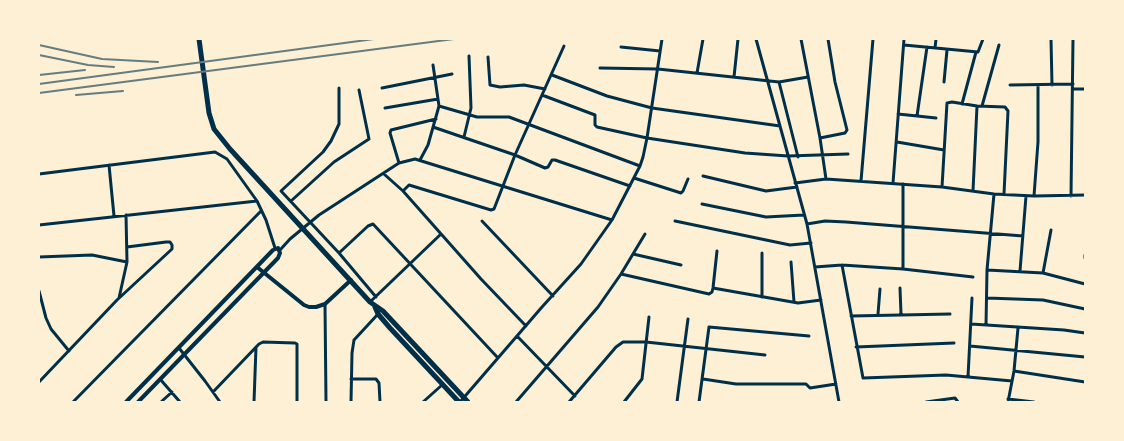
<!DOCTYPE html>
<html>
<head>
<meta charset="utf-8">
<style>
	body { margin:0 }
	#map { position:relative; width:1124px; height:441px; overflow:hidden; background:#fdf0d5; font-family:"Space Grotesk",sans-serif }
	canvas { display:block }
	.frame { position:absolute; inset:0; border:40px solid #fdf0d5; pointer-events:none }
</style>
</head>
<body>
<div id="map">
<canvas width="1124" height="441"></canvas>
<div class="frame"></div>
</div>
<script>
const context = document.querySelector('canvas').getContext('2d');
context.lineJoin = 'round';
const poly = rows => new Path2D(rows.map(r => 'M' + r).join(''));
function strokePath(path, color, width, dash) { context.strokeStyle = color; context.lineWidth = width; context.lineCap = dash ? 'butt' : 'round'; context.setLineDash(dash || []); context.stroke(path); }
strokePath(poly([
	[756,39,807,224,839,402],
	[801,39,820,138,826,179],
	[1051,39,1052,85],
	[904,45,978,52,983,39],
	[621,47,660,51],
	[935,48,936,39],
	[488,57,490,85,500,87,524,85,545,89],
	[600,68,658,69,779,82,808,77],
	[697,73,703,39],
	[552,75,607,96,652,108,780,126],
	[734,77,738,39],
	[779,82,798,157],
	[944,82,947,50],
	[1010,85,1073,84],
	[339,88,339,124,331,141,323,152,281,191,339,253,376,297],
	[382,88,452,74],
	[1074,89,1085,89],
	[542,95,595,115,595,125,597,127,647,138,745,153,788,156,848,154],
	[962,104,976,52],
	[439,106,477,117,509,117,640,166],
	[982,106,999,45],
	[385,108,438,99],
	[898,114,936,118],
	[917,116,927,47],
	[433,127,515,155,545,168,548,167,552,160,555,160,630,186],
	[464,137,471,108,469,56],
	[820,138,845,133,847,130,835,82,828,39],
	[897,142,944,150],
	[420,160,428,145,439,106,433,65],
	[399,163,390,133,391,130,436,119],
	[109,165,114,216],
	[39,174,215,152,227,159,257,201,266,220,275,248],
	[384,174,403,191,481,279,526,326],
	[703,176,766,191,797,187],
	[634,178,681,193,683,191,688,179],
	[861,181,873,39],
	[795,183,826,179,942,187,994,194,1034,196,1085,195],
	[893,183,904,39],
	[942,187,947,103,952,102,977,106,1005,107,1008,111,1004,194],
	[403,191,409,185,491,210,494,209,515,155,564,46],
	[973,191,977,106],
	[1034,196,1038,142,1038,85],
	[1071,196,1073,39],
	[291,201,334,162,369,139,359,90],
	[702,204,766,217,804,215],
	[482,221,553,296],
	[675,221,790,245,811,243],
	[807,224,825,221,846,222,1023,236],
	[39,225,257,201],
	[280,250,290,239,319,215,399,163,415,159,612,220],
	[339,253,368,226,373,224,498,358],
	[633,254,681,265],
	[1085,255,1085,258],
	[39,257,92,255,127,262],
	[791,262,794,302],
	[842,265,863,378,946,375,1012,381],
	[815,267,842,265,903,269,973,277],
	[903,269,903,184],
	[987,270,1043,273,1085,284],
	[1020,271,1026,196],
	[1043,273,1051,230],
	[621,274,709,294,712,292,713,288,717,251],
	[713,288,798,303,821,300],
	[900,288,901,314],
	[39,291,46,318,51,329,69,351],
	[762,297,762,253],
	[119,298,127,262,126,215],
	[987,298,1043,300,1085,309],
	[370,302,441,234],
	[325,304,326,402],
	[878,314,880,289],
	[851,316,950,314],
	[971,324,1064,330,1085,333],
	[986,325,987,270,994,194],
	[517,336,575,396],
	[970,346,1085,357],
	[856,347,954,343],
	[179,348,205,381,220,402],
	[1014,371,1085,382],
	[968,377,972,298],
	[160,379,180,402],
	[351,379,376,379,379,383,380,402],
	[703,379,736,384,806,384,810,388,836,384],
	[39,382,117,300,172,249,172,245,170,242,166,242,127,247],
	[213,392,259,344,263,342,295,343,297,344,297,402],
	[1008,399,1034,402],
	[73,402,261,211],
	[161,402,172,392],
	[254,402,256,347],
	[351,402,352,353,354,340,379,313],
	[423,402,442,385],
	[460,402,542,307,581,264,612,220,640,166,643,157,647,138,662,39],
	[516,402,598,307,621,274,645,234],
	[569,402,616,347,623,342,646,342,765,355],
	[624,402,642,379,649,317],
	[677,402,688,319],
	[699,402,709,327,809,336],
	[926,402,955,398,958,402],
	[1008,402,1014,371,1018,328]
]), '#003049', 3);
strokePath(poly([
	[257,267,304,305,309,307,316,307,325,304,351,280],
	[126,402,273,250,278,248,280,253,278,258,138,402]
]), '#003049', 4);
strokePath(poly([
	[199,39,209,113,214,129,230,149,370,302,383,311,468,402],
	[375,307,378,314,390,328,459,402]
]), '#003049', 5);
strokePath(poly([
	[39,45,102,59,158,62],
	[39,55,88,65,114,67],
	[39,75,85,70],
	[39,84,374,39],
	[39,93,454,39],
	[76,95,123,91]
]), '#657d81', 2);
</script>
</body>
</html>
